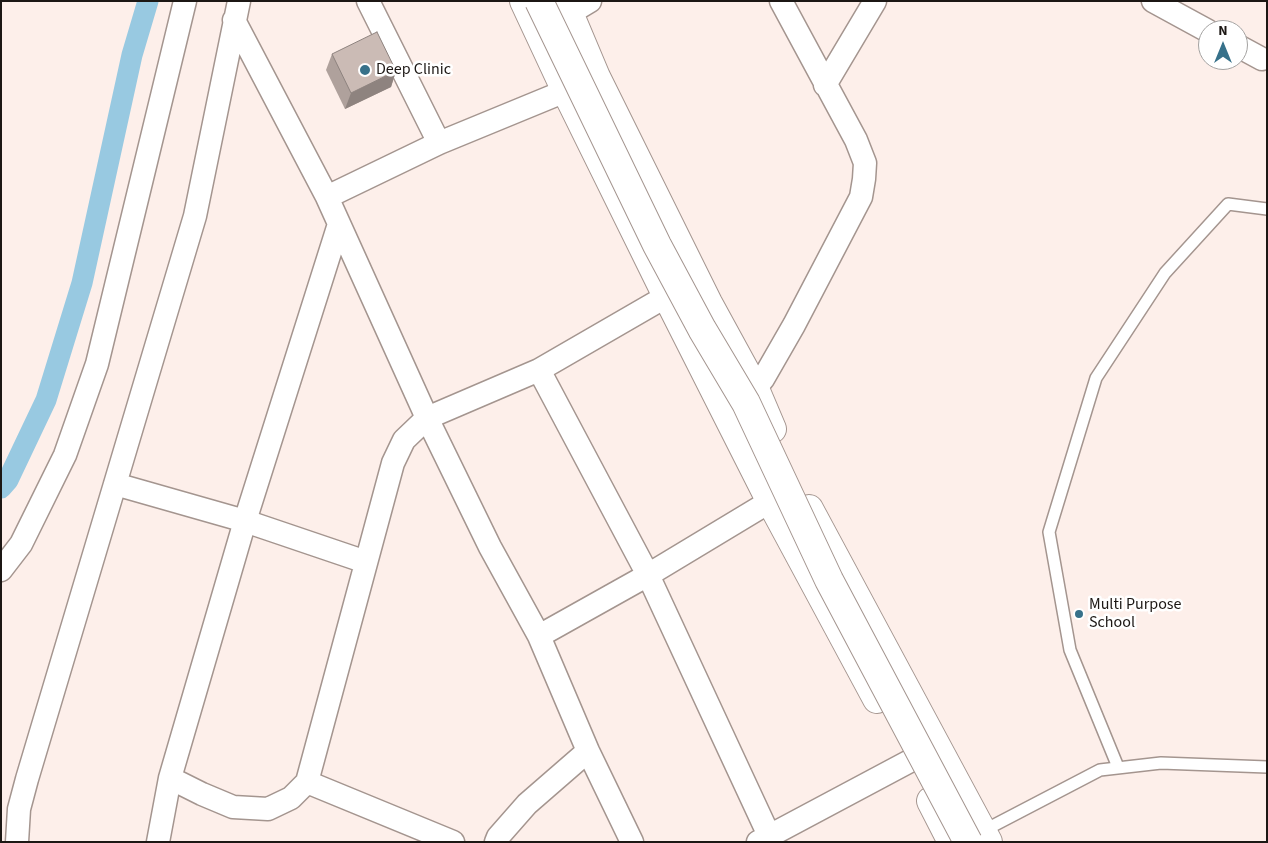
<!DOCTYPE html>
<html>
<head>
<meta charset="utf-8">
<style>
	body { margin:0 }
	#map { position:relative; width:1268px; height:843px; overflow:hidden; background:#fdefea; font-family:"Source Sans 3",sans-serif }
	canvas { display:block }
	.frame { position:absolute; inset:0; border:2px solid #1c1714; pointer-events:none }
	.north { position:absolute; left:1198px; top:20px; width:50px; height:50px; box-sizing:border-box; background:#fff; border:1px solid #a4a2a1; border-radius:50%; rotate:0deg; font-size:14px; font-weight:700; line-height:20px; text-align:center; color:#1c1714 }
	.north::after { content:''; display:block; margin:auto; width:18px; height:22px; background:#37718a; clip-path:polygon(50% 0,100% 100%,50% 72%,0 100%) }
</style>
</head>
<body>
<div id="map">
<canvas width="1268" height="843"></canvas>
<div class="frame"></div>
<div class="north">N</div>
</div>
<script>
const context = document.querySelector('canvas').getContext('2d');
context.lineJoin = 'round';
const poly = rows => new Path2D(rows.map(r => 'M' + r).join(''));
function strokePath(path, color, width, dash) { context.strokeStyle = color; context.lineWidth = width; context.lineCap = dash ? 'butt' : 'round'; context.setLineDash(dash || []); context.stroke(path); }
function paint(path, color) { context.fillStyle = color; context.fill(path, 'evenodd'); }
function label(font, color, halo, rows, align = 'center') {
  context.font = font + ' "Source Sans 3",sans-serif'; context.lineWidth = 5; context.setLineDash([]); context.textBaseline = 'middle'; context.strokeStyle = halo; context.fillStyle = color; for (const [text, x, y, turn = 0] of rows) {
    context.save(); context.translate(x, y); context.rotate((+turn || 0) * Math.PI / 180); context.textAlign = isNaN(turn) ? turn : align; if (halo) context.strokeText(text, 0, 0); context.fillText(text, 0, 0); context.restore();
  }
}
strokePath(poly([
	[1,488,8,480,46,400,82,283,132,55,148,1]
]), '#98c9e1', 21);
const service = poly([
	[1118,767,1070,650,1049,532,1096,378,1165,273,1228,204,1267,209],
	[983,831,1100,770,1161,763,1267,767]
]);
const minor = poly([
	[368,1,439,143],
	[1153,1,1208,31],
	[234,20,327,197,427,418,490,547,539,636,588,751,632,842],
	[554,20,570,13,590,1],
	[1238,46,1262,59],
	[825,85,875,1],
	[327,197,439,143,580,85],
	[539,370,648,575,772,842],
	[755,389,763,379,794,325,861,197,864,179,865,163,856,140,781,1],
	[115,484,245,521,366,562],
	[1,570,21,544,65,455,97,364,185,1],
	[539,636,648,575,784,493],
	[170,778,202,794,233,807,268,809,291,798,307,782,393,463,404,440,427,418,539,370,667,296],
	[307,782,453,842],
	[17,842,19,809,27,779,195,216,239,1],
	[158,842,170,778,245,521,339,224],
	[496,842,498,837,527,804,588,751],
	[758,842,910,761]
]);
const tertiary = poly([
	[524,1,566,91,667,296,771,502,877,699],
	[564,1,596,77,708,303,755,389,772,429],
	[809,509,988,842],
	[931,801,952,842]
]);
strokePath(service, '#a4958f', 14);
strokePath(minor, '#a4958f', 25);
strokePath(tertiary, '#a4958f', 30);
strokePath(service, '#fff', 11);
strokePath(minor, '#fff', 22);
strokePath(tertiary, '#fff', 28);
const tertiaryBridge = poly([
	[539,1,657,245,702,329,746,403,829,580,968,842]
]);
strokePath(tertiaryBridge, '#a4958f', 30, []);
strokePath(tertiaryBridge, '#fff', 28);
paint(poly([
	[332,54,396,71,391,87,345,109,326,70]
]), '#afa19c');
paint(poly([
	[396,71,391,87,345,109,351,93]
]), '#8e837f');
const building = poly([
	[377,32,396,71,351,93,332,54,377,32]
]);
paint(building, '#cbbbb5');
strokePath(building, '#8e837f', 1);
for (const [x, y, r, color] of [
	[365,70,6,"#37718a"],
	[1079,614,5,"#37718a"]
]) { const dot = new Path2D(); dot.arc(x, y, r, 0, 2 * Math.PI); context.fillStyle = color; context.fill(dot); strokePath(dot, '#fff', 2); }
label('16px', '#1c1714', '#fff', [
	["Deep Clinic",376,70],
	["Multi Purpose",1089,605],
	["School",1089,623]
], 'left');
</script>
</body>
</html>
